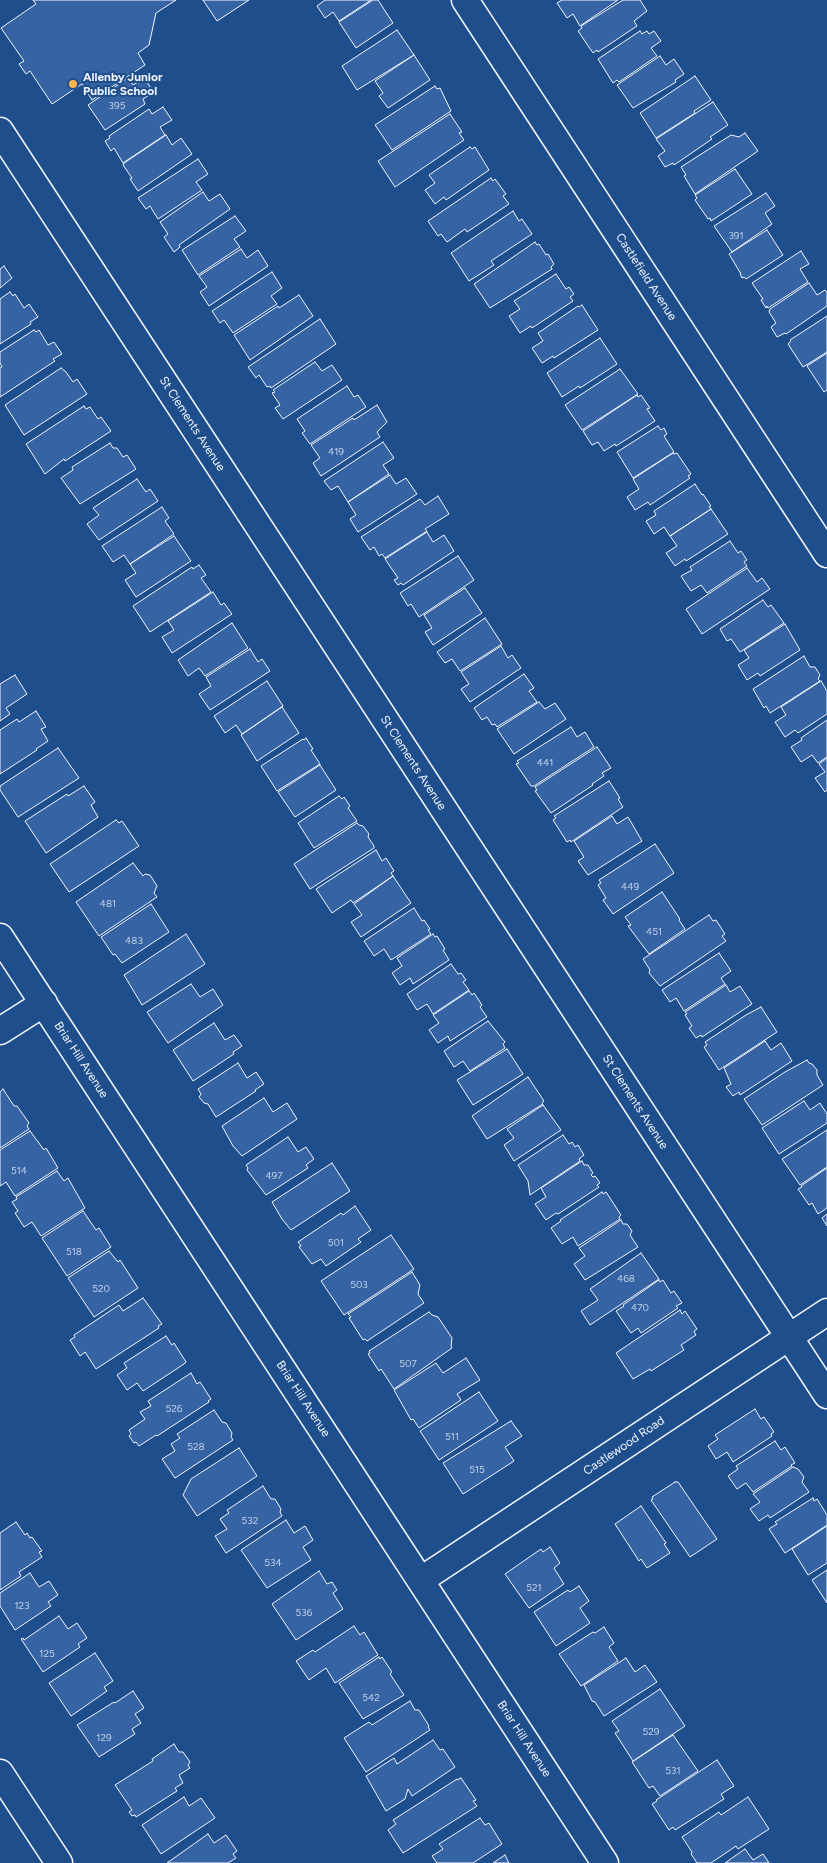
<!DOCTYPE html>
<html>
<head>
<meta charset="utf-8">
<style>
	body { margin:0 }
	canvas { display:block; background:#1f4e8c }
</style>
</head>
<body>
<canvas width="827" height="1863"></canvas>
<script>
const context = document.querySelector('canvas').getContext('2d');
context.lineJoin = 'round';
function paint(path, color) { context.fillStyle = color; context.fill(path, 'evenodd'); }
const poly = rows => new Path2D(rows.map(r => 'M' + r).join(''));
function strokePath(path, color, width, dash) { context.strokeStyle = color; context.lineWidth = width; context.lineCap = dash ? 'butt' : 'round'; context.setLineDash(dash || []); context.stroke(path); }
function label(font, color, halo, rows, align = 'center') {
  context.font = font + ' Figtree,sans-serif'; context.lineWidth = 4; context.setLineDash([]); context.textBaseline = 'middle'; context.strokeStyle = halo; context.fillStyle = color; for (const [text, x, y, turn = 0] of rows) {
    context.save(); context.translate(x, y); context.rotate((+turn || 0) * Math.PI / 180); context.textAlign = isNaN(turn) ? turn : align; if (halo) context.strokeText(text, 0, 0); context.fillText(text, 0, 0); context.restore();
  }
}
const building = poly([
	[33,0,176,0,156,13,149,45,138,53,145,65,92,100,82,84,52,104,30,71,26,74,19,64,24,61,1,28,36,4,33,0],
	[203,0,249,0,217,21,203,0],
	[325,0,371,0,339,21,333,12,325,18,317,6,325,0],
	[373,0,378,0,393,23,356,48,339,22,373,0],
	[562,0,618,0,580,26,573,14,567,18,557,3,562,0],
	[623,0,640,0,647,11,634,21,637,26,598,52,597,50,593,53,578,31,582,28,581,26,623,0],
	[397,30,414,55,357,90,342,66,397,30],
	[640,31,642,34,647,31,649,34,654,31,661,41,651,48,657,56,619,82,617,80,613,83,598,59,640,31],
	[414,55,430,80,388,108,379,96,383,93,375,81,414,55],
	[660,56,666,65,674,59,684,74,675,80,676,82,633,108,617,85,660,56],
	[695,76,711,100,694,111,695,113,656,138,640,113,695,76],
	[128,78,133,85,144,78,154,92,143,99,145,104,105,130,88,105,128,78],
	[435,86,437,89,440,88,451,111,392,150,375,125,435,86],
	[713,102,728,125,710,137,712,139,674,165,673,163,665,167,658,156,665,151,656,139,713,102],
	[163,107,172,120,160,127,165,135,123,163,114,148,111,151,105,141,110,138,109,136,149,109,152,114,163,107],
	[450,114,462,132,459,133,464,140,395,187,378,161,450,114],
	[745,133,758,151,695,194,684,176,686,175,681,167,731,135,739,137,745,133],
	[166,135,172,145,181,138,192,154,138,191,130,179,132,178,123,165,124,163,166,135],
	[470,147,472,149,475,147,489,170,446,200,444,197,435,204,425,190,435,183,429,175,470,147],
	[198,159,208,174,196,182,202,190,158,219,150,206,146,209,138,198,198,159],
	[735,169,752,194,711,221,710,218,708,219,695,200,697,198,695,195,735,169],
	[491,178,493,181,495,179,506,194,503,196,509,204,467,232,465,229,447,242,441,234,438,236,428,221,491,178],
	[203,192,209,201,220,194,230,209,179,245,180,247,174,252,164,237,168,234,160,222,203,192],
	[766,193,775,206,765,213,772,224,732,252,714,226,766,193],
	[513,211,519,221,522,219,532,234,491,261,494,265,469,281,451,253,513,211],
	[235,216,246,231,234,239,240,247,198,275,182,250,235,216],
	[767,230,783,255,746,279,744,277,742,278,740,274,741,274,729,254,767,230],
	[535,242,537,245,539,244,546,255,548,254,554,264,551,267,552,269,490,308,474,284,535,242],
	[241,249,247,258,258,250,268,266,209,306,200,292,207,287,199,276,241,249],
	[801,251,809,264,800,269,808,282,768,308,767,306,766,308,761,300,763,299,752,283,801,251],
	[4,266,12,278,0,288,0,269,4,266],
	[272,272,282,288,271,296,277,304,233,333,224,320,220,323,212,311,272,272],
	[556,274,566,289,569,287,574,294,570,297,573,301,532,328,531,326,520,333,509,316,520,309,514,301,556,274],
	[809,283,817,295,825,290,827,292,827,306,786,334,785,333,777,337,771,327,776,323,769,312,770,309,809,283],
	[10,292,13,296,15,294,24,308,29,304,38,317,30,322,31,324,0,344,0,299,10,292],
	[299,295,313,316,250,360,234,335,278,306,279,308,299,295],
	[582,305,598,330,554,358,553,356,542,363,532,348,543,341,538,333,578,306,579,307,582,305],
	[827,316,827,352,803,367,788,344,791,341,790,340,827,316],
	[320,319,336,344,271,388,270,386,267,387,259,375,256,378,248,367,320,319],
	[34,330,36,332,39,330,48,345,54,342,62,354,53,359,55,361,0,397,0,368,2,367,0,363,0,352,34,330],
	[600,338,617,364,580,388,579,386,562,397,547,373,600,338],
	[827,353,827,390,824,392,807,366,827,353],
	[315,362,322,371,332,365,342,380,283,419,275,408,280,405,272,393,275,392,273,390,315,362],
	[61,368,66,372,73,382,77,379,87,394,24,435,5,405,61,368],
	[620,369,638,394,582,430,565,405,620,369],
	[347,386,354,397,358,395,366,407,310,444,302,433,305,431,297,419,347,386],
	[637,395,638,397,641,395,650,408,647,409,655,421,616,446,615,444,604,451,598,442,592,445,583,431,637,395],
	[377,405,387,422,377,432,380,437,321,476,313,463,320,458,311,445,353,418,354,420,377,405],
	[84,406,86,409,90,407,98,419,101,417,111,431,65,461,64,459,45,474,26,444,84,406],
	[658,426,661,430,664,428,667,434,664,436,674,452,633,478,617,452,658,426],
	[383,442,394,458,383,465,389,474,348,502,338,486,331,490,324,481,383,442],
	[110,443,113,448,117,448,123,457,127,455,136,469,80,504,61,478,73,470,72,467,110,443],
	[673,453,674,454,677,453,691,474,688,476,690,478,650,505,648,502,635,510,627,497,639,489,633,479,673,453],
	[390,475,396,484,406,478,417,494,358,532,350,519,356,515,348,502,390,475],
	[137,479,146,492,150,489,158,501,99,540,87,524,99,515,93,508,137,479],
	[695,484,702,495,703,494,711,506,709,507,711,509,670,536,664,527,654,534,646,521,656,515,654,511,695,484],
	[438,496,449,514,425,529,427,531,385,558,382,554,379,556,374,547,370,550,361,537,420,499,425,505,438,496],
	[162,507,169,518,165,521,174,534,130,564,124,555,113,562,102,546,162,507],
	[711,509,728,534,686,561,685,559,675,566,666,553,677,546,670,536,711,509],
	[427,532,433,542,444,535,454,551,403,585,401,583,398,585,394,580,398,578,385,559,427,532],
	[174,536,191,561,136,597,125,580,136,573,130,564,174,536],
	[730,541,738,553,741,551,747,560,744,562,747,566,707,593,701,585,691,591,681,576,692,570,690,567,730,541],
	[458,556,474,580,419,617,411,604,408,606,400,593,458,556],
	[199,565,206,575,201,578,211,592,150,632,133,606,192,567,193,569,199,565],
	[747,568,757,582,762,578,770,589,702,634,686,609,747,568],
	[465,588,482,613,433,645,425,632,432,628,424,615,465,588],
	[213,592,221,605,224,603,232,614,172,653,162,637,174,630,168,621,213,592],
	[763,600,768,607,771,605,784,623,740,652,731,639,727,641,720,629,763,600],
	[485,618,502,644,460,671,452,659,445,663,437,652,485,618],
	[232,623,248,648,205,676,199,668,188,676,178,660,232,623],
	[785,624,800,650,760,676,758,673,747,680,738,665,749,658,744,650,785,624],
	[501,646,508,658,512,655,521,668,470,702,461,689,469,684,461,672,501,646],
	[250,649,258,662,262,659,270,671,210,710,199,694,211,686,206,677,250,649],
	[804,656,810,667,815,667,820,675,818,679,820,681,770,713,766,706,764,708,753,689,804,656],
	[524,674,534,688,529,691,537,702,497,727,495,724,492,725,487,717,482,720,474,708,524,674],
	[15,675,27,694,6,708,10,714,0,721,0,684,15,675],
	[267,681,283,706,242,734,236,725,225,733,214,716,267,681],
	[821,681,827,691,827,714,798,733,795,730,785,737,775,722,786,715,781,707,821,681],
	[539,702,545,709,555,703,566,719,514,754,497,729,539,702],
	[282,707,299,733,257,761,241,735,282,707],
	[36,711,46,727,41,729,48,741,36,749,37,750,0,774,0,730,17,719,19,722,36,711],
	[827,720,827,757,818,763,812,755,801,762,791,747,802,740,801,738,827,720],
	[571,727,577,737,585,732,594,747,534,786,531,786,516,764,519,763,517,761,571,727],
	[306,738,313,749,311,750,320,764,277,791,261,766,303,739,304,740,306,738],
	[597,747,611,768,602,773,604,776,592,784,593,785,551,813,535,791,537,790,535,787,597,747],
	[58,748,79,778,18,817,0,790,0,786,58,748],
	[827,758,827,790,825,792,815,778,825,772,819,764,827,758],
	[320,765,336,790,295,817,278,792,320,765],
	[609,781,620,798,618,799,623,807,571,842,570,840,567,842,553,820,556,818,554,816,609,781],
	[84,786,95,802,91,805,98,817,46,853,25,821,67,794,68,796,84,786],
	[339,796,342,799,344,797,350,806,348,808,357,821,314,848,298,823,339,796],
	[612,816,617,824,628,817,642,841,588,875,578,861,584,857,574,841,612,816],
	[116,820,119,823,122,821,139,846,69,892,50,864,116,820],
	[357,823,359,825,363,826,369,834,368,837,374,846,374,848,310,889,294,864,357,823],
	[655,844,674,873,613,914,603,900,606,898,598,885,601,883,599,880,655,844],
	[376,850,382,861,386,858,394,871,391,873,393,876,353,903,351,900,332,913,316,889,376,850],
	[133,863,143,876,145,874,150,875,157,886,154,893,157,897,99,936,76,902,133,863],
	[393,876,411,903,361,937,351,922,362,915,354,904,393,876],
	[662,892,680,919,679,920,685,929,649,954,628,926,631,925,625,917,662,892],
	[151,904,169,932,122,963,115,954,113,955,101,937,151,904],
	[414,908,422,921,424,920,430,929,428,930,431,934,391,960,384,949,374,956,364,941,414,908],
	[709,915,713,921,716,920,725,934,722,936,726,941,660,986,649,973,650,970,643,959,709,915],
	[186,934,205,964,142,1005,124,975,186,934],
	[433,934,435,937,437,936,445,949,443,950,449,960,413,984,410,978,400,985,392,973,402,966,397,958,433,934],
	[719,953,731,971,721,978,725,984,684,1011,676,998,670,1002,662,990,719,953],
	[451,964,458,974,461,973,466,980,463,982,469,990,433,1014,427,1004,417,1010,407,994,451,964],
	[191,984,200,997,213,989,223,1005,168,1043,147,1012,191,984],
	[726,985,730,992,740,986,752,1004,702,1037,701,1035,696,1038,689,1028,692,1026,685,1015,687,1014,685,1012,726,985],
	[469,991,472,995,474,993,482,1005,480,1007,487,1017,450,1041,448,1036,438,1043,429,1030,439,1023,433,1015,469,991],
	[761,1007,777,1032,719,1070,704,1047,707,1045,705,1042,746,1015,761,1007],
	[488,1021,505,1042,503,1044,505,1048,470,1071,463,1061,454,1067,444,1051,488,1021],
	[214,1023,225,1040,234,1035,242,1046,233,1052,234,1054,193,1081,173,1050,214,1023],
	[765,1041,771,1050,781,1043,792,1061,740,1095,739,1092,733,1096,726,1087,731,1084,724,1068,765,1041],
	[507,1049,523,1074,473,1105,457,1080,507,1049],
	[807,1060,809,1063,812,1064,817,1070,817,1075,823,1085,762,1125,744,1099,785,1072,807,1060],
	[238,1063,247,1078,256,1072,264,1084,255,1090,256,1091,216,1117,208,1104,204,1103,199,1097,201,1094,198,1089,238,1063],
	[528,1077,544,1101,542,1103,543,1104,487,1139,472,1116,528,1077],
	[3,1089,14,1106,17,1106,29,1123,27,1126,29,1129,0,1148,0,1092,3,1089],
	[264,1098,273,1112,287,1103,297,1119,242,1156,233,1146,222,1126,264,1098],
	[804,1101,810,1110,820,1103,827,1114,827,1123,779,1154,762,1128,804,1101],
	[543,1105,561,1130,514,1161,504,1145,514,1138,507,1129,543,1105],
	[827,1130,827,1167,800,1185,782,1159,827,1130],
	[30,1131,44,1150,46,1148,58,1168,15,1196,6,1182,0,1186,0,1150,30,1131],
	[563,1135,569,1144,572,1142,575,1147,578,1145,584,1155,579,1159,580,1161,530,1195,528,1181,518,1165,563,1135],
	[288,1137,298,1152,306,1147,314,1159,306,1165,308,1168,266,1195,247,1170,248,1168,246,1165,288,1137],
	[582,1161,584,1165,588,1165,593,1173,591,1175,593,1177,595,1176,600,1183,597,1185,599,1187,558,1214,556,1213,546,1220,535,1204,546,1197,541,1188,582,1161],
	[332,1163,350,1191,291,1230,282,1219,272,1202,332,1163],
	[827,1168,827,1208,818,1214,812,1203,809,1205,798,1189,802,1187,801,1186,827,1168],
	[57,1171,64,1181,68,1178,85,1208,41,1236,32,1222,24,1227,15,1213,18,1211,12,1202,17,1199,16,1197,57,1171],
	[602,1192,603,1194,606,1192,621,1215,619,1217,620,1219,578,1246,573,1237,562,1244,551,1228,561,1221,560,1220,602,1192],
	[355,1206,371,1230,358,1239,361,1242,326,1266,321,1259,312,1264,299,1247,301,1246,298,1242,341,1213,343,1215,355,1206],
	[83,1211,96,1230,99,1228,111,1247,67,1276,42,1238,83,1211],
	[827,1214,827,1226,822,1218,827,1214],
	[621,1220,623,1224,627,1224,632,1231,630,1235,638,1247,585,1280,574,1264,585,1256,579,1248,621,1220],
	[391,1235,414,1269,344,1315,321,1281,391,1235],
	[109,1251,118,1262,120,1260,138,1288,94,1317,68,1278,109,1251],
	[641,1253,659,1279,590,1325,581,1311,598,1300,590,1289,641,1253],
	[412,1272,420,1285,418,1294,424,1303,367,1341,365,1339,363,1340,349,1318,351,1317,348,1314,412,1272],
	[659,1280,660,1282,663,1280,671,1293,674,1291,682,1303,676,1306,678,1308,641,1333,638,1328,631,1333,616,1311,624,1306,623,1305,659,1280],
	[143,1298,162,1324,158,1326,159,1328,96,1369,85,1352,80,1356,70,1340,75,1337,74,1335,119,1305,123,1311,143,1298],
	[680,1310,682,1314,685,1311,697,1329,694,1331,696,1335,681,1345,684,1350,651,1371,650,1369,633,1379,616,1353,680,1310],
	[429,1312,432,1315,438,1317,452,1338,451,1346,452,1348,394,1389,381,1369,379,1371,368,1354,370,1353,369,1351,429,1312],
	[166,1336,172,1345,174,1343,186,1362,184,1364,143,1391,137,1383,127,1390,117,1375,127,1368,124,1363,166,1336],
	[466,1358,480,1380,457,1394,461,1400,419,1428,413,1419,411,1420,394,1390,436,1363,443,1373,466,1358],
	[191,1373,197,1384,200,1382,211,1399,208,1401,209,1402,157,1436,156,1435,139,1446,136,1442,134,1443,129,1436,131,1434,129,1430,145,1419,140,1412,151,1406,148,1401,191,1373],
	[479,1392,498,1421,439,1460,420,1431,479,1392],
	[755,1409,761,1419,764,1417,774,1432,771,1434,772,1436,733,1462,727,1452,716,1459,708,1446,718,1439,715,1435,755,1409],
	[214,1410,222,1422,226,1423,232,1433,231,1437,233,1440,175,1478,162,1459,175,1451,171,1444,180,1438,177,1434,214,1410],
	[511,1421,522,1436,505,1447,514,1461,463,1494,443,1463,511,1421],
	[775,1441,781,1450,785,1447,795,1463,791,1465,792,1466,753,1492,746,1483,737,1489,728,1476,738,1469,736,1466,775,1441],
	[239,1448,257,1476,197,1516,183,1495,191,1479,239,1448],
	[793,1467,798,1469,804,1477,802,1482,809,1492,770,1518,768,1515,759,1521,750,1509,760,1502,753,1494,793,1467],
	[675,1482,678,1482,717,1539,690,1557,651,1500,653,1499,652,1497,675,1482],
	[263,1486,271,1499,275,1499,281,1509,280,1512,282,1516,226,1553,215,1536,227,1529,220,1519,229,1513,227,1510,263,1486],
	[813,1498,814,1501,817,1499,827,1515,827,1525,785,1553,769,1529,777,1524,775,1522,813,1498],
	[641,1506,666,1543,664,1544,670,1553,647,1568,641,1559,639,1561,615,1524,641,1506],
	[286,1520,294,1533,305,1526,313,1540,303,1547,311,1560,267,1588,241,1550,286,1520],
	[16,1522,25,1535,27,1533,30,1538,32,1537,42,1551,39,1552,42,1557,19,1572,21,1576,0,1590,0,1533,16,1522],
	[827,1526,827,1563,808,1575,792,1549,827,1526],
	[550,1547,560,1563,554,1568,564,1584,529,1608,505,1574,541,1549,543,1552,550,1547],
	[827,1570,827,1603,812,1580,827,1570],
	[319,1571,327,1584,332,1582,337,1590,333,1593,343,1609,296,1640,272,1604,319,1571],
	[30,1573,39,1587,49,1581,58,1595,48,1602,51,1606,15,1630,0,1606,0,1593,30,1573],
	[579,1586,589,1601,580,1608,590,1623,556,1646,534,1612,568,1590,570,1592,579,1586],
	[59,1616,68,1629,77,1623,87,1638,78,1644,80,1647,43,1672,21,1639,23,1638,24,1640,59,1616],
	[354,1626,360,1635,364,1632,378,1655,335,1683,326,1668,309,1680,296,1661,313,1650,315,1652,354,1626],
	[604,1627,614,1643,609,1647,618,1661,581,1686,559,1654,593,1632,595,1633,604,1627],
	[95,1653,113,1681,104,1687,107,1691,71,1716,49,1683,95,1653],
	[379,1657,380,1659,382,1657,392,1672,390,1674,404,1695,363,1719,339,1683,379,1657],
	[626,1658,635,1672,645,1665,657,1682,604,1716,595,1702,592,1701,584,1685,626,1658],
	[660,1689,685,1726,633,1761,615,1733,619,1731,612,1721,660,1689],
	[133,1691,144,1708,135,1714,141,1723,132,1729,135,1734,99,1757,77,1725,114,1702,115,1703,133,1691],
	[410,1701,415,1710,419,1710,429,1726,428,1727,430,1730,366,1772,344,1738,369,1722,372,1725,410,1701],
	[673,1735,698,1771,660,1796,653,1786,649,1788,632,1762,673,1735],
	[433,1740,440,1750,443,1749,455,1767,412,1796,408,1789,405,1799,386,1811,366,1776,394,1758,397,1764,433,1740],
	[174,1744,179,1752,183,1752,190,1762,188,1765,190,1768,179,1775,183,1783,175,1788,177,1791,136,1817,135,1815,132,1816,129,1812,132,1810,115,1785,153,1761,152,1759,174,1744],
	[717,1760,734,1786,721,1794,724,1799,675,1830,673,1827,669,1830,652,1804,657,1801,656,1800,717,1760],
	[461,1778,476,1800,473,1801,477,1806,403,1853,388,1830,396,1824,393,1820,457,1779,457,1780,461,1778],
	[184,1797,189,1806,201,1798,215,1818,161,1854,142,1825,184,1797],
	[748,1797,769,1829,738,1849,736,1846,711,1863,697,1863,691,1854,692,1852,682,1837,719,1812,721,1815,748,1797],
	[480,1818,485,1825,489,1823,502,1844,473,1863,437,1863,432,1856,443,1849,439,1844,480,1818],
	[208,1834,214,1843,226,1835,237,1851,233,1854,236,1858,228,1863,167,1863,208,1834],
	[745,1849,753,1860,763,1854,769,1863,725,1863,745,1849],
	[505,1855,509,1863,493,1863,505,1855]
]);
paint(building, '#3563a3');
strokePath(building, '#f2f6ff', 1);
const minor = poly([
	[465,0,827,554],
	[0,131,827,1395],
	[0,937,605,1863],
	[0,1031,44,1003],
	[421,1580,827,1312],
	[0,1773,59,1863]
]);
strokePath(minor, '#f2f6ff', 29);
strokePath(minor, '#1f4e8c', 26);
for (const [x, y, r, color] of [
	[73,84,5,"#ffb74d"]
]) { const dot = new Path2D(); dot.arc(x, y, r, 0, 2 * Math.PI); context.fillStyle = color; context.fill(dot); strokePath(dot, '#1f4e8c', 2); }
label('10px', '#c3d1e8', null, [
	["395",117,106],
	["391",736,236],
	["419",336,452],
	["441",545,763],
	["449",630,887],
	["481",108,904],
	["451",654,932],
	["483",134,941],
	["514",19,1171],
	["497",274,1176],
	["501",336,1243],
	["518",74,1252],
	["468",626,1279],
	["503",359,1285],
	["520",101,1289],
	["470",640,1308],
	["507",408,1364],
	["526",174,1409],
	["511",452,1437],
	["528",196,1447],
	["515",477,1470],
	["532",250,1521],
	["534",273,1563],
	["521",534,1588],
	["123",22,1606],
	["536",304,1613],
	["125",47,1654],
	["542",371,1698],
	["529",651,1732],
	["129",104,1738],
	["531",673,1771]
]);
label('bold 12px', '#f2f6ff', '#1f4e8c', [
	["Allenby Junior",83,77],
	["Public School",83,91]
], 'left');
label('12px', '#f2f6ff', '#1f4e8c', [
	["Castlefield Avenue",646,277,57],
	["St Clements Avenue",192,424,57],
	["St Clements Avenue",413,763,57],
	["Briar Hill Avenue",81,1060,57],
	["St Clements Avenue",635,1102,57],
	["Briar Hill Avenue",303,1399,57],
	["Castlewood Road",624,1446,-34],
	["Briar Hill Avenue",524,1739,57]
]);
</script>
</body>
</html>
